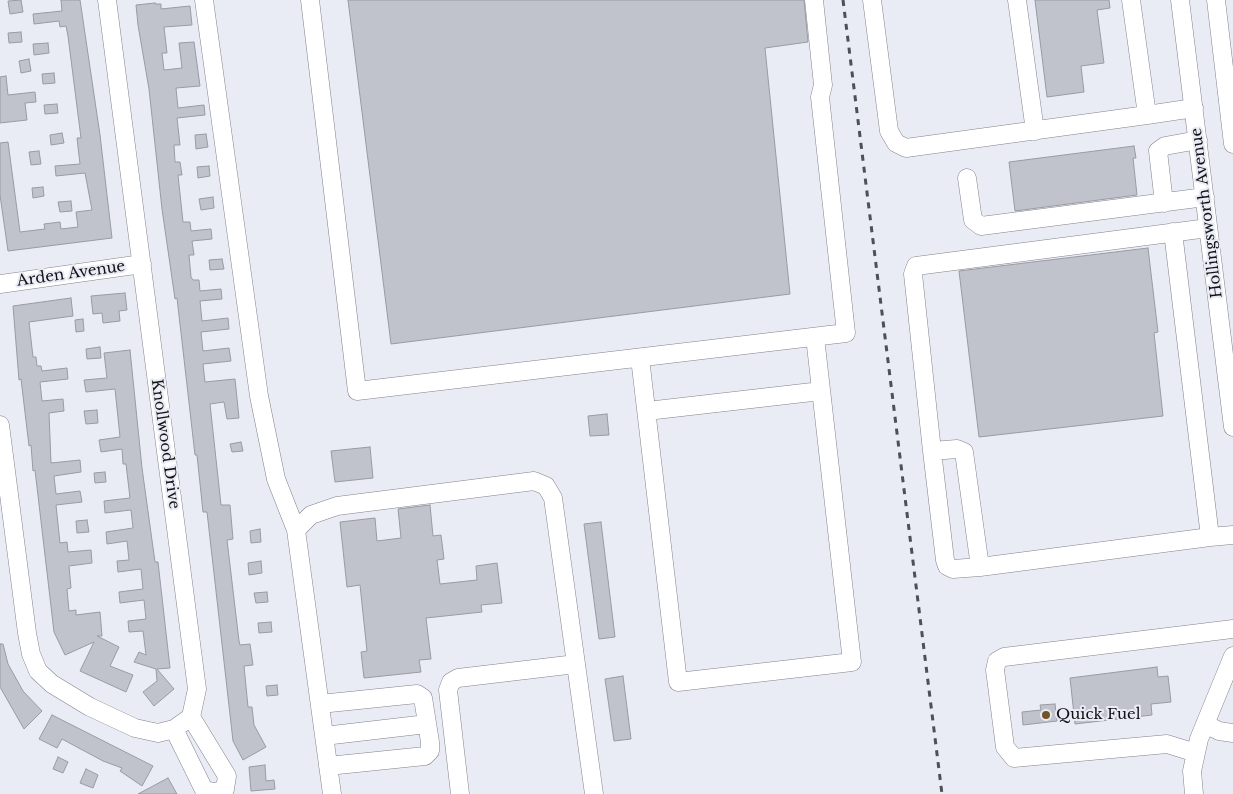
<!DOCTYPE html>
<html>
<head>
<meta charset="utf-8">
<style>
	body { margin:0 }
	canvas { display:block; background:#e9ebf5 }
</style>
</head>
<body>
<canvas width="1233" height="794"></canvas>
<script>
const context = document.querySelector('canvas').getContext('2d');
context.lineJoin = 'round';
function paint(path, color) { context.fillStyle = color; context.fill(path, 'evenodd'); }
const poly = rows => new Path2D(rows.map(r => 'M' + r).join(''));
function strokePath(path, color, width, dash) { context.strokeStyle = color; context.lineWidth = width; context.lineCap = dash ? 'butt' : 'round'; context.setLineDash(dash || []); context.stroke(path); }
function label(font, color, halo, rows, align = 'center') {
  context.font = font + ' "Libre Baskerville",serif'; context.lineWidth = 4; context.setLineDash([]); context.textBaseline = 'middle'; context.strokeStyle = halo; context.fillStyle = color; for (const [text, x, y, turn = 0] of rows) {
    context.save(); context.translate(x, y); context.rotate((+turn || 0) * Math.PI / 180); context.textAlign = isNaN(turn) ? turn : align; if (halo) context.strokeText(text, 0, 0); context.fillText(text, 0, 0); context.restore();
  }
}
const building = poly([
	[21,0,23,12,10,14,8,1,21,0],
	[61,0,80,0,100,135,112,238,8,251,0,195,0,143,8,142,20,232,45,229,44,224,60,222,61,229,78,227,76,212,92,210,85,173,56,176,55,166,80,164,77,138,81,138,68,36,66,26,60,27,59,21,34,24,33,14,62,11,61,0],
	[348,0,804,0,808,42,765,48,790,294,391,344,348,0],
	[1035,0,1109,0,1110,8,1097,10,1104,63,1081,66,1084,92,1047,97,1035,0],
	[155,3,155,4,161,4,161,9,190,6,192,25,164,27,167,53,162,53,164,70,182,68,179,43,194,42,200,86,176,88,178,108,204,105,205,115,177,118,180,145,174,145,175,162,180,162,182,175,178,175,183,222,190,222,191,231,211,229,212,239,192,241,194,255,189,255,191,277,193,280,199,280,200,291,221,289,222,299,200,301,202,321,228,318,229,329,201,332,203,351,229,348,231,361,203,364,205,382,235,379,239,418,227,419,224,402,210,404,221,505,230,505,233,539,227,540,239,641,240,645,250,644,253,665,244,666,248,707,252,707,254,725,266,747,243,760,233,741,207,512,203,512,197,455,195,455,177,298,175,299,162,209,149,89,138,25,136,5,155,3],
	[21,32,22,42,9,43,8,33,21,32],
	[48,43,49,53,34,55,33,44,48,43],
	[29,59,31,71,21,73,19,61,29,59],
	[54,73,55,83,43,84,42,74,54,73],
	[6,76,8,95,35,92,36,102,25,103,27,120,0,123,0,77,6,76],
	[57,104,58,113,45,114,44,105,57,104],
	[62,133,64,143,51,145,50,135,62,133],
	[206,134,208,147,196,149,195,135,206,134],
	[1134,146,1136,158,1133,158,1137,195,1015,211,1009,162,1134,146],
	[39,151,41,164,31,165,29,152,39,151],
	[209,166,210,176,198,178,197,167,209,166],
	[43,187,44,196,33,198,32,188,43,187],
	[213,197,214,208,201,210,199,199,213,197],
	[71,201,72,211,60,212,58,202,71,201],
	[1148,248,1158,332,1154,333,1163,416,979,437,959,271,1148,248],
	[222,259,224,269,210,270,209,260,222,259],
	[125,293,127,310,119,311,120,321,103,323,102,313,93,314,91,296,125,293],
	[71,298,73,316,29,322,33,357,36,357,37,366,41,366,42,371,67,368,68,379,40,382,42,401,63,399,64,411,49,413,51,463,80,460,81,472,54,476,56,494,80,491,82,502,56,505,60,543,67,542,68,552,91,550,92,563,69,566,71,588,67,589,69,611,76,610,76,615,100,612,102,636,97,636,119,647,110,666,133,675,126,692,80,671,94,642,65,655,54,632,35,470,33,471,31,445,29,446,21,379,19,380,13,306,71,298],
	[83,319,84,331,76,332,75,320,83,319],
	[100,347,101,358,87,359,86,349,100,347],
	[130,350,142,468,155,562,158,562,170,668,157,669,174,689,154,706,143,692,157,681,156,669,134,662,139,652,146,655,143,631,129,632,128,621,146,619,144,600,120,603,119,592,143,589,141,569,118,572,117,561,129,560,127,541,107,544,106,532,133,528,131,510,105,513,104,501,130,498,126,464,123,464,122,449,101,452,99,440,120,437,115,389,86,392,84,380,107,378,104,353,130,350],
	[97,410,98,423,86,424,84,411,97,410],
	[607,414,609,435,590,436,588,416,607,414],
	[241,442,243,451,232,452,230,444,241,442],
	[370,447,373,478,335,482,331,451,370,447],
	[105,472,106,482,95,483,94,473,105,472],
	[430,505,433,536,441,535,444,559,437,560,440,584,477,580,476,566,497,563,502,603,481,605,482,612,426,618,431,659,419,660,421,672,364,678,361,652,367,651,360,585,347,587,340,522,375,518,377,541,401,538,398,509,430,505],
	[87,520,89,532,77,533,76,521,87,520],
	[601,522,615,637,599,639,584,524,601,522],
	[260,529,261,542,251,543,250,531,260,529],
	[261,561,262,573,249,575,248,563,261,561],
	[267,592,268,602,256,603,254,593,267,592],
	[271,622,272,632,259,633,258,623,271,622],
	[0,644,3,644,8,664,23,691,42,711,24,729,0,687,0,644],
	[1157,667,1158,677,1168,676,1171,702,1151,704,1152,715,1075,724,1070,678,1157,667],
	[623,676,631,739,614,741,605,679,623,676],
	[277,685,278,695,267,696,266,686,277,685],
	[1055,704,1057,721,1023,725,1022,712,1041,710,1040,705,1055,704],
	[52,715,153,766,142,786,120,771,122,768,103,761,62,739,57,748,39,739,52,715],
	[58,757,68,762,63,773,53,769,58,757],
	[265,765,266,781,274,780,275,789,251,791,249,767,265,765],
	[86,769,98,775,93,788,80,783,86,769],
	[168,778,177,794,138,794,168,778]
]);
paint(building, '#c1c3cc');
strokePath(building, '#999ba4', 1);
const minor = poly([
	[204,0,259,396,276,479,296,530,332,794],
	[310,0,357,391,846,333,820,97,823,85,814,0],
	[872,0,889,131,896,143,906,148,1147,115],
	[1017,0,1035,131],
	[1131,0,1147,115,1194,108],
	[1180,0,1233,427],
	[1216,0,1233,144],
	[967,178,973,220,981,226,1205,197],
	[1164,203,1158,151,1165,146,1198,140],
	[0,284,142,264],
	[640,358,678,682,852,662,815,337],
	[647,411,821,391],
	[0,425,27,633,31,654,38,671,52,684,90,707,135,728,158,733,174,729,191,717,197,689,107,0],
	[932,451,913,274,916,266,1208,228],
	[296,530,311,515,337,506,534,481,546,486,553,498,594,794],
	[1210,537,1233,535],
	[980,567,964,452,957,449,932,451,945,560,947,566,953,569,980,567,1210,537,1173,232],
	[320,704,417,694,423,698,430,742,430,751,425,756,328,766],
	[1205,724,1219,731,1233,733],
	[174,729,204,790,215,792,225,789,227,776,191,717],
	[324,736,427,724],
	[1196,753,1167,744,1014,758,1005,747,995,670,997,661,1004,657,1233,629],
	[460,794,448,690,451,682,458,678,576,664],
	[1194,794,1192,771,1199,739,1233,656]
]);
strokePath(minor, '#82838c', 19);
strokePath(minor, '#fff', 18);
strokePath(poly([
	[843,0,942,794]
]), '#4e5055', 3, [6, 6]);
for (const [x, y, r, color] of [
	[1046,715,5,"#745329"]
]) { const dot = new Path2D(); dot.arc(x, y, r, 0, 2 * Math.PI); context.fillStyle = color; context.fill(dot); strokePath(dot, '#e9ebf5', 2); }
label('15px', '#111215', '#e9ebf5', [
	["Hollingsworth Avenue",1207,213,-97],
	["Arden Avenue",71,274,-8],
	["Knollwood Drive",165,444,82]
]);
label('15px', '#111215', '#e9ebf5', [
	["Quick Fuel",1056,715]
], 'left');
</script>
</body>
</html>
